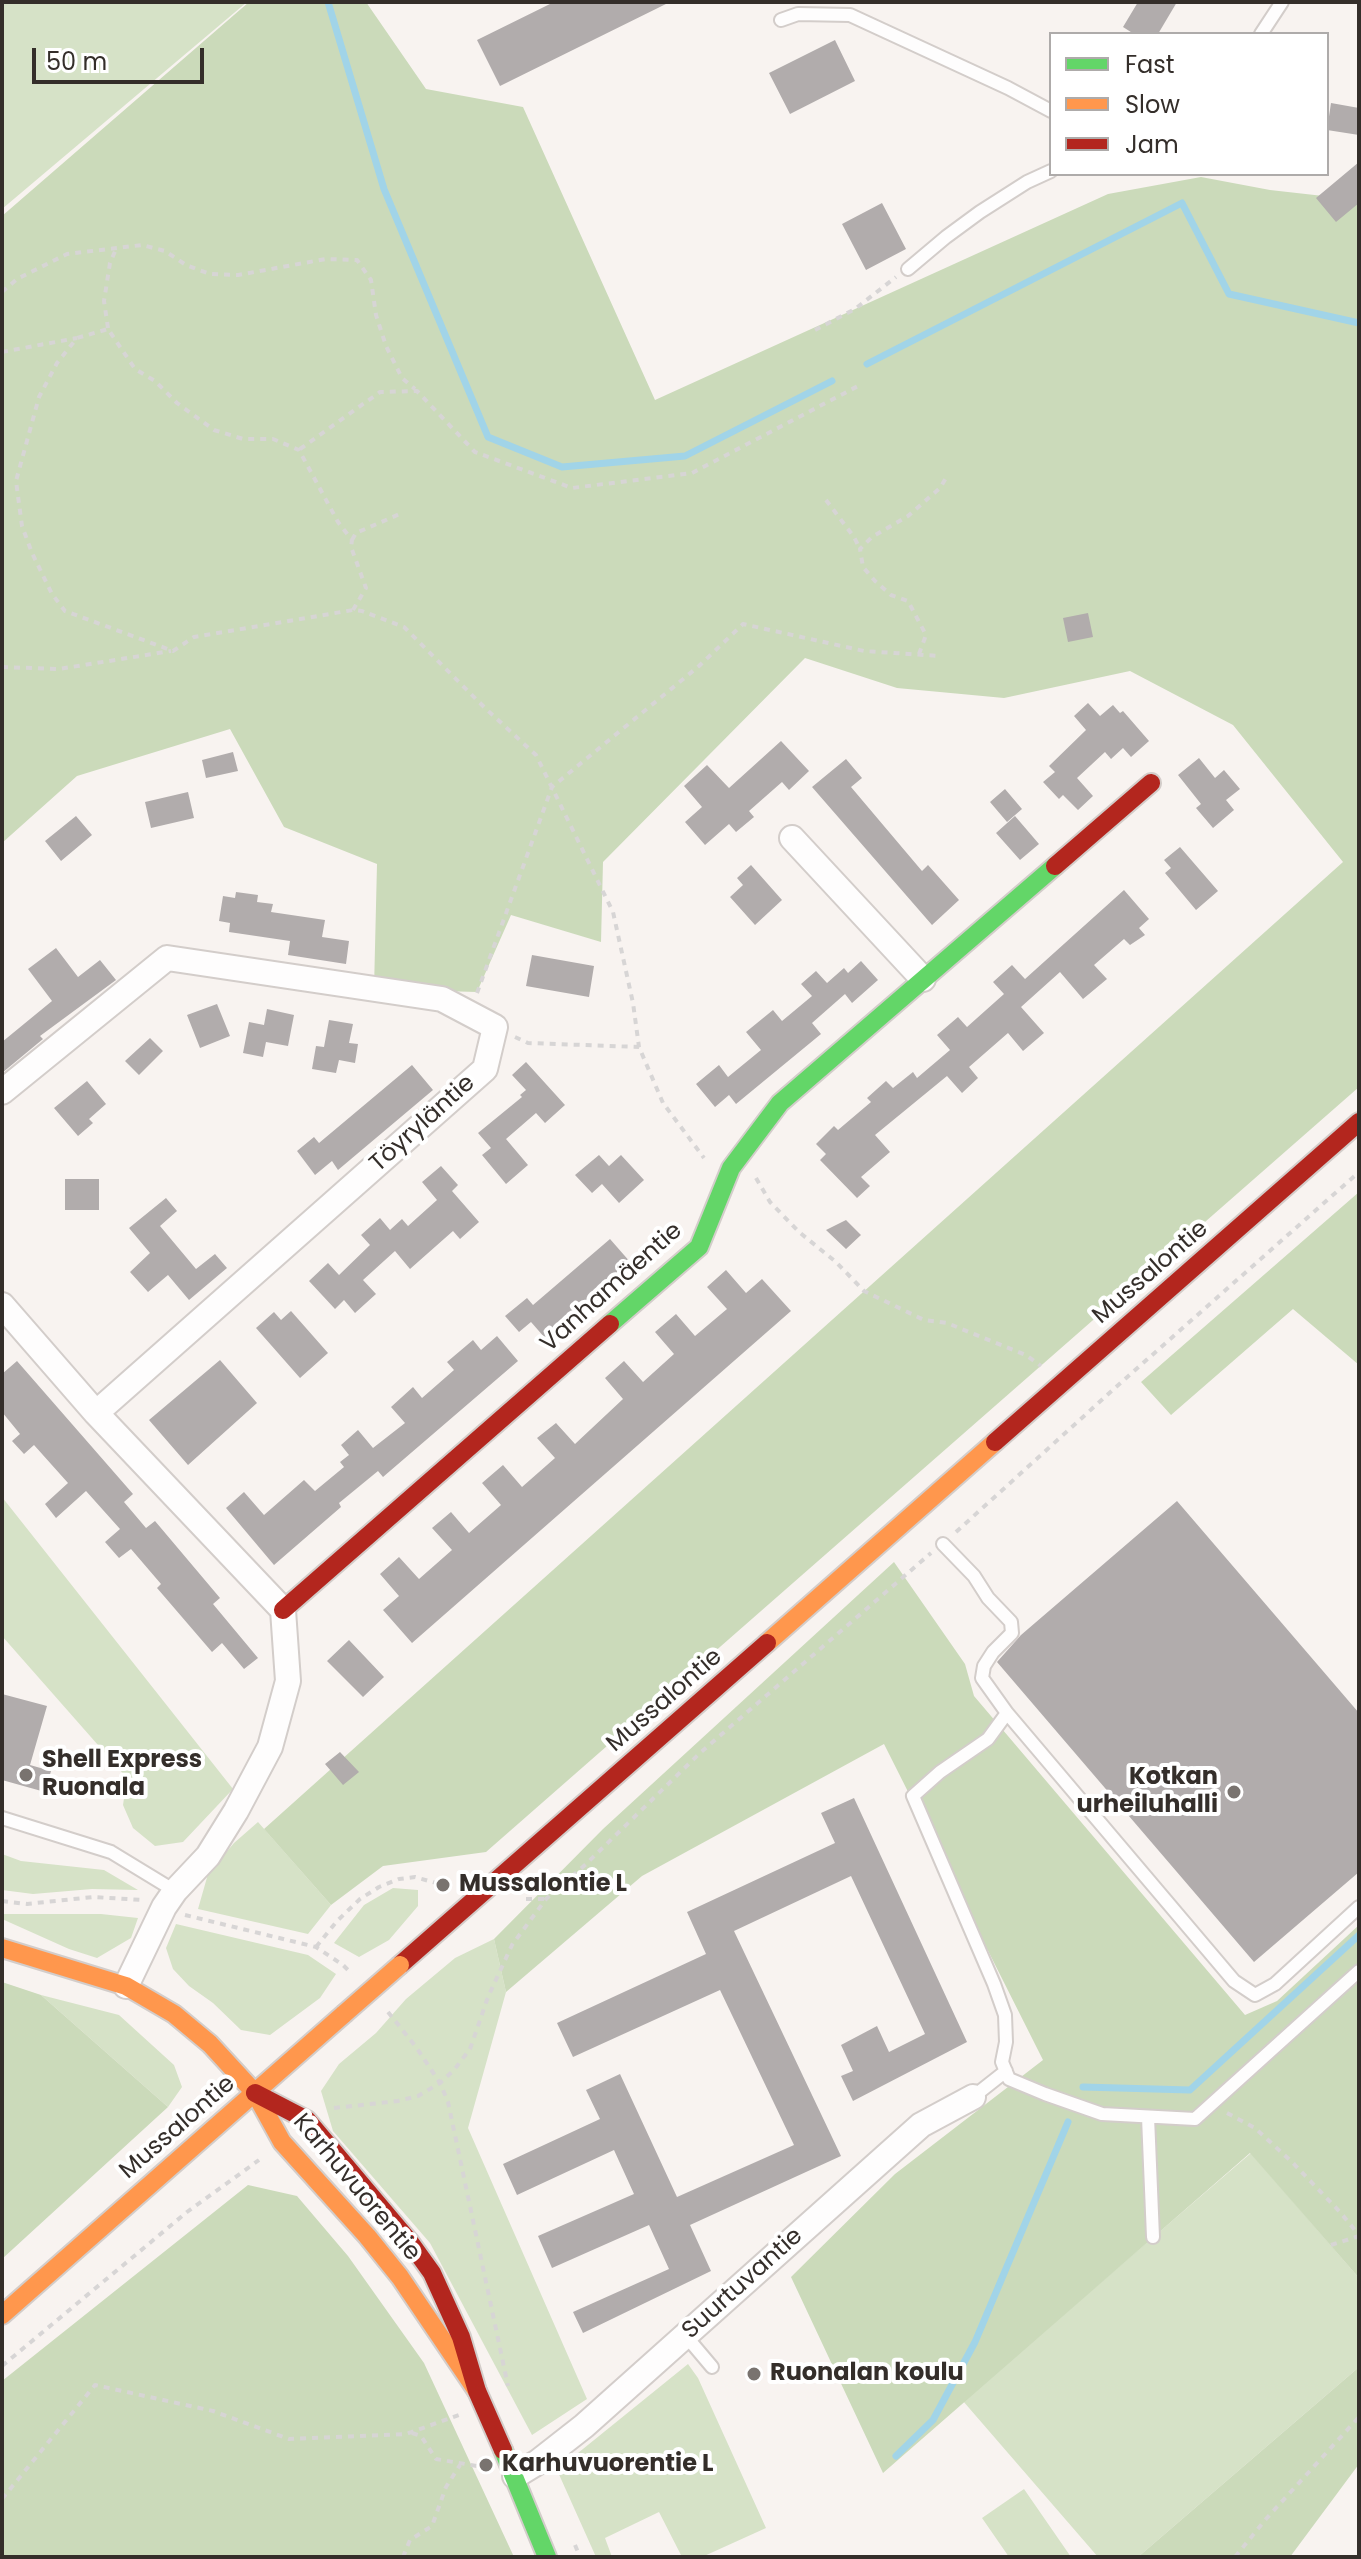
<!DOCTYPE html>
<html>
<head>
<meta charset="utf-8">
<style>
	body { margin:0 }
	#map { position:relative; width:1361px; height:2559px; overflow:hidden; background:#f8f3f0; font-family:Poppins,sans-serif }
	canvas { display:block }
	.frame { position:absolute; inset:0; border:4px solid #342e2a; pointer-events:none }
	.legend { position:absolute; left:1049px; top:32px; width:280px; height:144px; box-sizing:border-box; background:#fff; border:2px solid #aeabaa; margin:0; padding:10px 14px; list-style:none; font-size:24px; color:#342e2a }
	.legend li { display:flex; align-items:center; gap:16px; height:40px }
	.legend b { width:40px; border:2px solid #aeabaa }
	.scale { position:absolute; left:32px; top:48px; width:172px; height:36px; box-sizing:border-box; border:4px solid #342e2a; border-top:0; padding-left:10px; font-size:24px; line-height:28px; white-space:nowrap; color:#342e2a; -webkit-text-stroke:6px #fff; paint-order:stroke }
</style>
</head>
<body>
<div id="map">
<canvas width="1361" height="2559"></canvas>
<div class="frame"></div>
<ul class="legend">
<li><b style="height:10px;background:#63d668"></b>Fast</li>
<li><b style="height:10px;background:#ff974d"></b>Slow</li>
<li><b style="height:10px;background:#b3261e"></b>Jam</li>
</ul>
<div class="scale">50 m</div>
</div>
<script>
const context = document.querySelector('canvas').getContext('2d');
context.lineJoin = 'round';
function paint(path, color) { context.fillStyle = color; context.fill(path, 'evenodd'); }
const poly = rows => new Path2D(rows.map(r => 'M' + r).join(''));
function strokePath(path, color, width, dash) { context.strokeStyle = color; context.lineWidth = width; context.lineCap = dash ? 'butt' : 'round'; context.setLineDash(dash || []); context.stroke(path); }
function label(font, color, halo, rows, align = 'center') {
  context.font = font + ' Poppins,sans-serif'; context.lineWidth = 8; context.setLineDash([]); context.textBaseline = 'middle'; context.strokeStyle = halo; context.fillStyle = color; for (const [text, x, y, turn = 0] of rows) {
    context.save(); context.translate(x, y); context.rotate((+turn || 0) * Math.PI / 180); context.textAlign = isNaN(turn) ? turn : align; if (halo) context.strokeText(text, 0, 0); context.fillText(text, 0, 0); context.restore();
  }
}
paint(poly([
	[2,2,247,2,2,209],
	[2,1497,233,1789,183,1842,155,1846,133,1828,123,1805,127,1778,2,1636],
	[258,1822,331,1905,308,1934,198,1909,208,1874,234,1843],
	[2,1854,21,1861,104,1870,138,1890,92,1889,33,1894,2,1890],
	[393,1888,418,1890,418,1906,389,1940,359,1957,334,1943,364,1905],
	[2,1914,101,1914,138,1918,131,1938,97,1958,69,1949,2,1919],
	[176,1924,308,1955,336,1974,320,1998,270,2035,241,2030,213,2003,189,1986,173,1969,166,1948],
	[494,1939,506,1992,468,2128,587,2399,532,2435,430,2243,333,2131,321,2091,339,2064,376,2033,406,1999,455,1958],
	[41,1995,119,2015,174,2065,182,2087,168,2107],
	[1251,2153,1359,2278,1359,2367,1138,2557,1098,2557,963,2401],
	[688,2364,698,2378,766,2528,702,2557,682,2557,659,2512,605,2538,612,2557,596,2557,557,2470],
	[1024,2489,1071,2557,1009,2557,982,2518]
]), '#d6e2c7');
paint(poly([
	[249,2,366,2,426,89,523,107,655,400,1108,194,1201,177,1270,190,1359,200,1359,1087,486,1852,383,1866,331,1905,264,1829,1343,862,1233,725,1130,671,1004,698,897,688,805,658,603,862,601,942,511,915,477,992,374,989,377,864,284,827,230,729,77,776,2,843,2,216],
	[1359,1192,1359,1365,1293,1309,1171,1415,1141,1382],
	[894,1562,965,1664,974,1696,1245,2015,1277,2001,1359,1925,1359,2278,1250,2153,883,2473,791,2277,895,2174,1043,2060,884,1744,642,1876,506,1992,494,1939,603,1829],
	[2,1982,41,1995,168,2107,2,2259],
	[248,2185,297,2196,348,2256,424,2363,514,2557,2,2557,2,2381],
	[1359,2367,1359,2464,1290,2557,1138,2557]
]), '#cbdaba');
strokePath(poly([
	[328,2,384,189,488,437,562,467,685,456,832,381],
	[867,364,1182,203,1229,294,1359,323],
	[1083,2087,1190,2090,1359,1935],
	[896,2456,933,2420,975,2342,1068,2122]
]), '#a1d4e8', 7);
paint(poly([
	[554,2,670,2,500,86,477,40],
	[1138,2,1177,2,1158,34,1134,34,1123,27],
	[835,40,855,81,790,114,769,73],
	[1331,103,1359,108,1359,135,1327,130],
	[1359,162,1359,203,1336,222,1316,198],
	[882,203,906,249,866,270,842,224],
	[1088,613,1093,637,1068,642,1063,618],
	[1088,703,1100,716,1113,705,1120,713,1123,711,1149,741,1131,757,1123,748,1111,759,1105,752,1077,778,1093,796,1078,810,1063,795,1059,799,1043,782,1055,772,1049,766,1086,730,1074,716],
	[781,741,809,771,789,790,782,782,749,811,754,817,736,832,729,824,705,845,685,822,702,807,684,786,707,765,729,788],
	[233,752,238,771,206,778,202,760],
	[1199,758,1215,778,1224,770,1240,789,1226,800,1234,810,1213,828,1196,808,1201,804,1178,775],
	[846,759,862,778,851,787,922,871,928,865,959,900,932,925,812,787],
	[1005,789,1022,809,1007,822,990,802],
	[188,792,194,818,151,828,145,802],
	[76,816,92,835,61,861,45,841],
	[1015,816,1039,844,1020,860,996,833],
	[1180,847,1218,891,1196,910,1165,873,1171,868,1164,860],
	[751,865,782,900,755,925,730,897,743,885,737,878],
	[1124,890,1149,919,1139,928,1145,935,1130,945,1124,939,1094,965,1107,979,1083,999,1060,972,1021,1007,1044,1033,1023,1051,1008,1033,969,1067,978,1078,962,1093,947,1076,875,1135,890,1152,861,1177,870,1186,857,1198,820,1160,826,1154,816,1144,834,1126,838,1130,871,1102,867,1098,886,1081,893,1088,913,1072,917,1078,950,1050,937,1035,958,1017,967,1027,1004,994,993,982,1012,965,1025,979],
	[236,892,258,895,257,902,273,904,271,912,325,920,322,937,349,941,346,964,288,955,290,941,229,932,230,923,219,921,223,896,235,898],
	[56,948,78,977,100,960,116,980,40,1036,43,1039,2,1073,2,1042,52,1001,28,969],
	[532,955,594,966,589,997,526,986],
	[861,961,878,980,852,1003,845,994,812,1023,821,1034,736,1104,729,1095,715,1107,696,1084,719,1065,728,1077,761,1050,746,1032,773,1010,782,1021,812,996,801,984,816,971,827,983,844,968,848,973],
	[217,1004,230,1036,200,1048,187,1015],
	[267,1009,294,1015,288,1046,266,1042,263,1057,243,1053,249,1022,264,1025],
	[329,1020,353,1024,349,1043,358,1044,355,1063,339,1060,336,1073,312,1069,316,1046,324,1047],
	[150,1038,163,1051,139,1075,125,1061],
	[526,1062,565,1105,545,1123,536,1113,506,1139,528,1165,506,1184,482,1155,491,1148,478,1133,522,1097,520,1095,526,1090,512,1075],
	[412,1065,433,1090,338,1170,332,1161,315,1175,297,1151,314,1137,319,1143],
	[87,1081,106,1104,89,1119,93,1123,78,1136,54,1108],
	[599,1155,609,1166,621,1155,644,1180,619,1203,602,1184,592,1193,575,1175],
	[441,1166,458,1185,452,1191,479,1222,460,1239,453,1231,410,1269,395,1251,363,1280,376,1294,355,1313,344,1300,335,1309,309,1281,328,1263,339,1275,370,1245,361,1235,380,1218,390,1230,402,1219,408,1226,437,1200,422,1182],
	[65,1179,99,1179,99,1210,65,1210],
	[166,1198,177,1211,160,1226,196,1269,215,1254,227,1268,189,1300,168,1275,148,1292,130,1272,150,1253,129,1228],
	[846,1220,861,1235,846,1249,826,1230],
	[610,1239,631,1263,545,1338,531,1322,519,1332,505,1316,527,1298,533,1305],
	[726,1270,746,1293,762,1279,791,1311,412,1643,383,1610,399,1596,380,1574,399,1557,419,1579,452,1550,432,1528,451,1512,469,1533,501,1505,482,1483,503,1465,522,1487,555,1458,537,1438,556,1423,575,1444,623,1399,605,1378,624,1361,643,1382,674,1354,655,1332,676,1314,695,1336,727,1309,707,1287],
	[291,1311,328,1353,300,1378,256,1328,274,1312,281,1320],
	[497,1336,518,1361,383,1477,378,1471,339,1503,341,1507,274,1565,226,1508,244,1492,264,1515,304,1480,315,1491,344,1467,340,1462,349,1455,341,1445,358,1430,373,1448,405,1423,391,1407,413,1387,422,1398,454,1370,447,1362,473,1340,481,1350],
	[220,1360,257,1403,188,1465,149,1420],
	[17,1361,133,1494,124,1502,146,1528,155,1521,220,1598,213,1604,258,1658,244,1669,222,1643,212,1652,157,1588,161,1584,131,1549,119,1558,105,1542,120,1529,86,1491,56,1518,45,1504,68,1483,34,1445,24,1454,12,1441,20,1434,2,1412,2,1374],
	[1177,1501,1359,1713,1359,1872,1254,1962,997,1662,1021,1635],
	[349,1640,384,1677,363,1697,327,1661],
	[2,1694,47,1706,30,1765,51,1771,45,1792,2,1780],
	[340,1752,359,1772,343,1785,325,1764],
	[854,1798,967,2042,853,2101,841,2076,853,2071,841,2045,877,2026,889,2052,925,2034,851,1876,734,1931,841,2156,690,2225,711,2271,583,2333,573,2312,669,2269,649,2225,552,2268,538,2236,634,2194,614,2150,517,2195,503,2164,600,2119,586,2090,620,2074,677,2197,794,2145,720,1990,573,2057,557,2023,706,1954,687,1912,835,1843,821,1813]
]), '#b1acac');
const lane = poly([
	[781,20,798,14,850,15,1008,88,1051,111],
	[1261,34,1282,2],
	[908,269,946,237,980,212,1027,182,1051,171],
	[943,1544,974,1576,988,1598,1011,1622,1012,1633,993,1652,984,1666,982,1678,1007,1713,988,1739,940,1772,913,1796,994,1984,1005,2015,1006,2042,1002,2062,1009,2079,1045,2094,1102,2114,1195,2119,1359,1971],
	[1007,1713,1234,1981,1255,1995,1275,1984,1359,1907],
	[2,1818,111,1852,175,1891],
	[973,2097,1006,2071],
	[1148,2117,1153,2237],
	[685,2335,712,2367]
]);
const street = poly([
	[792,838,923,979],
	[2,1092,167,958,442,999,495,1027,485,1069,96,1413],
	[2,1305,96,1413,283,1610,288,1681,270,1747,236,1811,208,1856,175,1891,164,1907,126,1986],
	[515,2476,538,2462,584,2426,921,2125,973,2097]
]);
const fast = poly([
	[610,1324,699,1247,731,1168,780,1103,1055,866],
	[503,2450,547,2557]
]);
const slow = poly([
	[767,1643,995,1442],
	[2,1948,126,1986,174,2014,210,2044,255,2093,282,2142,367,2236,400,2277,477,2391],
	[2,2315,344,2014]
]);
const jam = poly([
	[1055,866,1151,783],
	[995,1442,1359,1122],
	[283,1610,610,1324],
	[400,1965,767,1643],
	[255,2093,307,2120,409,2241,432,2273,461,2337,477,2391,503,2450]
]);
strokePath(lane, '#d3cdca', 16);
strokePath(street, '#d3cdca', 28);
strokePath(fast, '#d3cdca', 22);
strokePath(slow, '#d3cdca', 22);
strokePath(jam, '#d3cdca', 22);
strokePath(poly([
	[2,292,17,279,67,254,142,245,165,251,186,265,210,274,238,275,326,259,357,260,371,280,376,315,386,346,402,378,415,389],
	[108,328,104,301,110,263,116,249],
	[815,330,855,309,896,277],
	[2,352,77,338],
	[300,449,380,392,417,391,475,452,572,488,692,473,860,385],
	[826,500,854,537,860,549],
	[352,540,356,533,402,513],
	[353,610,366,588,351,547,352,540,338,522,299,450,273,439,243,439,214,430,177,403,155,381,135,369,108,329,77,338,57,363,39,397,16,481,22,526,32,553,52,594,65,611,173,651,194,637,353,610,362,611,404,627,485,708,536,755,613,912,633,1003,639,1047],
	[919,654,926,635,908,601,891,595,875,581,863,567,860,549,872,537,908,516,940,488,946,478],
	[2,667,59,669,171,651],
	[477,993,552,787,699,666,743,624,864,651,939,656],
	[515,1037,528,1043,639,1047,663,1103,704,1158],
	[756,1178,770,1202,799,1232,836,1262,864,1291,924,1320,947,1323,1026,1355,1041,1366],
	[956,1532,1116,1387,1359,1172],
	[526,1899,546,1899],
	[2,1901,27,1904,93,1897,143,1900],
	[185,1915,316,1947,343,1965,352,1974],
	[316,1947,337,1921,360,1899,379,1887,399,1879,415,1877,443,1885],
	[388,2012,416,2047,440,2083,448,2102,508,2386],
	[334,2108,398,2101,418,2096,440,2083,454,2070,470,2049,488,1997,512,1945,546,1899,585,1865,700,1753,931,1553],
	[1227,2113,1255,2128,1292,2162,1340,2212,1359,2235],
	[1331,2245,1359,2236],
	[2,2366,187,2212,259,2160],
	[412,2433,421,2436,436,2459,477,2466],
	[2,2499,95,2385,213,2411,289,2439,406,2434,459,2415],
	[575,2545,580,2557],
	[403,2557,410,2540,432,2526,446,2487,460,2465],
	[1235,2557,1266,2519,1359,2417]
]), '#d7d5d5', 4, [6, 6]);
strokePath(lane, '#fefdfd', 12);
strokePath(street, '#fefdfd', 24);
strokePath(fast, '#63d668', 18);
strokePath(slow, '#ff974d', 18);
strokePath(jam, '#b3261e', 18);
const slowBridge = poly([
	[344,2014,400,1965]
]);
strokePath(slowBridge, '#d3cdca', 22, []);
strokePath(slowBridge, '#ff974d', 18);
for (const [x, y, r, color] of [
	[26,1775,8,"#79736f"],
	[1234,1792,8,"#79736f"],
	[443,1885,8,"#79736f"],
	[754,2374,8,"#79736f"],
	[486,2465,8,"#79736f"]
]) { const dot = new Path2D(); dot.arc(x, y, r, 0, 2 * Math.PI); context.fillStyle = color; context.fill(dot); strokePath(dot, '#fff', 3); }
label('24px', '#342e2a', '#fff', [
	["Töyryläntie",423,1124,-42],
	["Mussalontie",1151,1273,-41],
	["Vanhamäentie",612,1288,-42],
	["Mussalontie",665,1701,-41],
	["Mussalontie",178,2128,-41],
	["Karhuvuorentie",356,2188,50],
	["Suurtuvantie",743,2284,-42]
]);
label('bold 24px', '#342e2a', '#fff', [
	["Shell Express",42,1761],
	["Ruonala",42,1789],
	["Kotkan",1218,1778,"right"],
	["urheiluhalli",1218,1806,"right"],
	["Mussalontie L",459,1885],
	["Ruonalan koulu",770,2374],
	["Karhuvuorentie L",502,2465]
], 'left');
</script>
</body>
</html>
